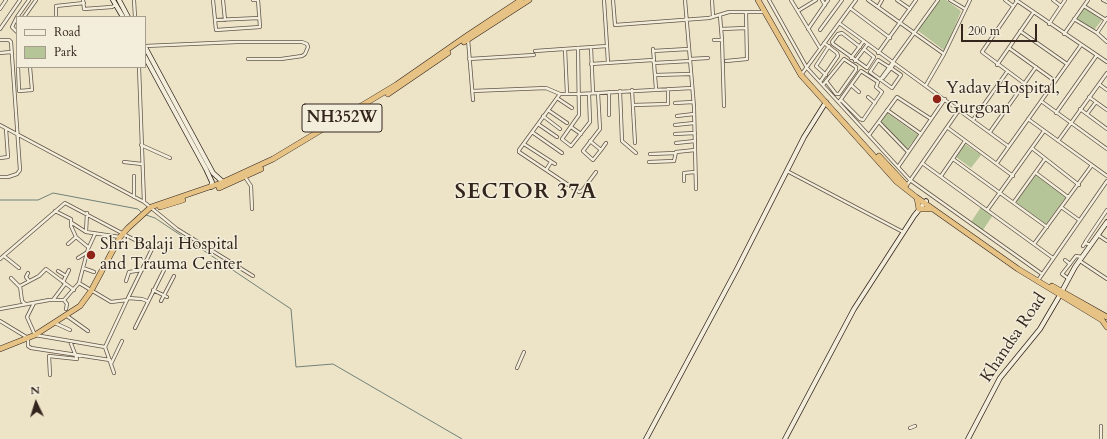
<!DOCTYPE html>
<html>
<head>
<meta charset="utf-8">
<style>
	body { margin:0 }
	#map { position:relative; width:1107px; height:439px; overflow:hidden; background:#ede4c8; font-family:Cardo,serif }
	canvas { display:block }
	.legend { position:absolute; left:16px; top:16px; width:130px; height:52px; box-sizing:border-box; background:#f3eddb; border:1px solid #a69d8f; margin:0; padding:5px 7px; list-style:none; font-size:12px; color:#33241c }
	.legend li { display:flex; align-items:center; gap:8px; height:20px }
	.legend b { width:20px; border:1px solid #a69d8f }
	.north { position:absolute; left:16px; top:383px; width:40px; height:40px; -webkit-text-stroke:3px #f3eddb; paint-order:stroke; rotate:356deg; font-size:11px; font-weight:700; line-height:16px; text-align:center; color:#33241c }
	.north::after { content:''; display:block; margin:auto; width:14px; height:18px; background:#33241c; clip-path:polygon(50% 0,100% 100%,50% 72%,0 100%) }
	.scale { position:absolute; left:961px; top:24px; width:76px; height:18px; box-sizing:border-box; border:2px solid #33241c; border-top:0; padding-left:5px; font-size:12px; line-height:14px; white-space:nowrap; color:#33241c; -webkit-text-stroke:3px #f3eddb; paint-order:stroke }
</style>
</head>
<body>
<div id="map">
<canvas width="1107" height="439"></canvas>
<ul class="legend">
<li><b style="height:5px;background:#f3eddb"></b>Road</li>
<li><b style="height:11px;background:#b5c598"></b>Park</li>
</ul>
<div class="north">N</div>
<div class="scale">200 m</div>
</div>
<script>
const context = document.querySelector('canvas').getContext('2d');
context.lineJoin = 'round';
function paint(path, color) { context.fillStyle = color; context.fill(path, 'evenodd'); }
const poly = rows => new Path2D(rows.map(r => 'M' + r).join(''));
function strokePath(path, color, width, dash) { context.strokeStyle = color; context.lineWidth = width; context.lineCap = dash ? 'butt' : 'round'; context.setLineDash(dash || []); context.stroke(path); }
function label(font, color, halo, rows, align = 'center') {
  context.font = font + ' Cardo,serif'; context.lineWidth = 3; context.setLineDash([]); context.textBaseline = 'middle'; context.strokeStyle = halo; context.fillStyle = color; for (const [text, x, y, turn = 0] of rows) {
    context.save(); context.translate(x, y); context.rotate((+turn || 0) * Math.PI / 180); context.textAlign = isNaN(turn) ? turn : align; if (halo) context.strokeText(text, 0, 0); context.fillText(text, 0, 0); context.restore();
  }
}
paint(poly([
	[939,0,946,0,961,11,945,51,917,30],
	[1084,8,1102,20,1094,30,1077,19],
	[887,113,918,135,907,149,881,122],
	[965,144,981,155,971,168,956,157],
	[1036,175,1066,197,1046,224,1016,202],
	[981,207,993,215,983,230,971,222]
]), '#b5c598');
strokePath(poly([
	[0,200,38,200,53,193,138,209,141,212],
	[146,215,155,218,291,309,296,367,333,364,462,439]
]), '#708177', 1);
const street = poly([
	[83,0,84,9,112,7,116,5],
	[134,0,135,17],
	[213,0,215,20,259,18],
	[223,0,225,20],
	[613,0,615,25,709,18,729,12,764,12],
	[685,0,694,107,696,189],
	[712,0,713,17],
	[769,0,807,68,910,180,1042,274],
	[791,0,820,48],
	[822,0,825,5],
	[868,0,944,54],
	[897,0,910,9],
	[950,0,965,9],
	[1005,0,1013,6],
	[1016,0,1107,62],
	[1053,0,1061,6],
	[1103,0,1107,2],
	[1017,1,982,52,1025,84],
	[1084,6,1106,20],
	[878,7,882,0],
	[850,8,890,38],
	[0,9,6,0],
	[798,11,816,0],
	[720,16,722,40],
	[17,17,29,0],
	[17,17,12,27,17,32],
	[24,17,36,0],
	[56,17,56,6,84,3],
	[1074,19,1097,33,1107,42],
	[215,20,216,30,260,27,258,0,253,0],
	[839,23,1008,146],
	[1049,24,1065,0],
	[0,29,20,0],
	[721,29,746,28],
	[808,29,828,0],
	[820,30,842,0],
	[1020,31,1067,64],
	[1097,33,1107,18],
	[1064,34,1088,0],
	[468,39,473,100],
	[0,40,9,40,11,42,20,170,17,174,8,177,0,177],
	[714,40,722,40,724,106],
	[145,46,237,42,302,42,307,44,308,47,305,54,302,56,281,59,248,59],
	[607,46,608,63],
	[860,47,842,33,838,34,832,42,833,44,867,68,874,57,864,49],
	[578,48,579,115,562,139,571,146,590,122,589,94],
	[591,48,593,93],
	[1009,48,1055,81],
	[565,49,567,94],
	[653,49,654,60],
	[535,51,607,46,604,0],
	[653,51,688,49],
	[0,53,11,52],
	[878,53,916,0],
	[851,58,863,42],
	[469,59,534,55],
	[690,59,708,58],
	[726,61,747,59,746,12],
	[855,61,867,45],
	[591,64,653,60,654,63],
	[997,65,1033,13],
	[18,67,19,91,32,90,30,67],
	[139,67,144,202],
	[889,67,878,60,870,72,892,88,901,75,891,68],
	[655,75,690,74],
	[801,75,856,0],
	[826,75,816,66,829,46],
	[883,78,894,64],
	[880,80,938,0],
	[820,82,838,56,837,53,824,43],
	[1099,84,1107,90],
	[823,85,844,59,856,67,856,70,839,94,836,94,826,81],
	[851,85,859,92],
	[926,85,944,54,970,0],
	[656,89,654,63,690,61],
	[632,90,635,143],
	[472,91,546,88,560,94,579,94,692,88],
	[620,91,622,141,636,153],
	[609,92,609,115],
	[598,93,600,129,583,151,593,160,601,150],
	[560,94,519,150,519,152,579,192,582,191,596,172],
	[868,97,875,103],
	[1089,97,1107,110],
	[557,98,572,108],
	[1041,101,1107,149],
	[839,102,861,71,878,82,876,87,882,92,863,120,860,119,841,100],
	[675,103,693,102],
	[633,105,668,104,668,89],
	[1080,109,1107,129],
	[548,110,567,123],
	[887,110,921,134],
	[1056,113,1097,55],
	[1087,114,1096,102],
	[543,116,560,129],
	[677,116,694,114],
	[1028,119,1107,176],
	[973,120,1007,72],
	[879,122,908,152],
	[538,124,557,137],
	[0,125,144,202,177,229,253,276],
	[675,125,694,123],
	[571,127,581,134],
	[948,128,1013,176],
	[532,132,562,153],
	[990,132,1036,67],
	[675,134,695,133],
	[869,135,897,97,931,119],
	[590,141,601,150,606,143],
	[1058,141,1107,73],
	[676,143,695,141],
	[524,144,555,164],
	[141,145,170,158],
	[1033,149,1079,185],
	[650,154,676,153],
	[0,158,8,157,6,129],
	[953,159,1047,227],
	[124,162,142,164],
	[649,162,674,161,676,152,695,150],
	[922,163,1053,258],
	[997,163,1081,45],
	[898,167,945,99],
	[546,170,551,162],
	[787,171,903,232],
	[1036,173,1068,197],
	[941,176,965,141],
	[245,177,251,186,252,209],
	[684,181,684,173,695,172],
	[907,185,959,110],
	[134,197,134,176],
	[1014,202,1045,159],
	[1061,207,1079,220],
	[988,209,1044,131],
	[55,211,71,219,71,226,76,237,88,247],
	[72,223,86,232,120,237],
	[86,232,87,213],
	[1098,235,1107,241],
	[68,244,76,237],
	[1034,244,1092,165],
	[1091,245,1085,243,1086,241,1107,210],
	[1083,246,1085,243],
	[4,256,19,268],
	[78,258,86,253],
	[0,259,65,203,152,249,127,300,111,302,79,283],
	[1065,260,1070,264],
	[1080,261,1107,279],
	[83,268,94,272],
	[58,271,66,276],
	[28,273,26,277,29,281],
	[11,278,20,287],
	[1039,279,1107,181],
	[1069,279,1062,274,1076,256,1082,257],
	[126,281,129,272,142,270],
	[63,282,69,270],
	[153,290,167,297],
	[128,298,142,299,147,301],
	[53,300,65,284],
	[64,300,67,304,66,309],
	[161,301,174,276],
	[34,303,27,317,35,335,105,347],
	[25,304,22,301,20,286,39,276,46,269,74,290],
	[0,309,49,300,64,300,79,283,88,249,95,234],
	[67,316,88,331],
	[0,321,28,338,28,346,31,348,110,360],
	[55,323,70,330],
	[135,328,164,270],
	[111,364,122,341],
	[517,368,524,352],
	[114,373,105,347,127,300],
	[50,375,49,356,77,359,70,341],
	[910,428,915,426],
	[1101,439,1101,426]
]);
const secondary = poly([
	[113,0,123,17],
	[119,0,128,17],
	[145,47,213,173,223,182],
	[145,57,206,169,212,182,211,187],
	[1062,291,1075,267,1107,222],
	[646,439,737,269,804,137,826,102],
	[785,439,854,309,914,216,926,201],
	[968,439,1000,378,1040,329,1060,295]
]);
const highway = poly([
	[758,0,801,75,897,182,916,197,1018,269,1102,320,1107,327],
	[464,42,529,0],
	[388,94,448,53],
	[879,156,906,185],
	[219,188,261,169],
	[917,198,919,209,932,209],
	[160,207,183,200],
	[1052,286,1107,317],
	[0,349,35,335,80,306,91,291,120,237,128,228,151,207,221,183,273,159,396,85,468,35,521,0]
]);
strokePath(street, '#625447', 4);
strokePath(secondary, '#33241c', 5.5);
strokePath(highway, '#33241c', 6);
strokePath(street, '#f3eddb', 2.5);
strokePath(secondary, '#f3eddb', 4);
strokePath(highway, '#e6c284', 5);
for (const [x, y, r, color] of [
	[937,99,5,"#8f2418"],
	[91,255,5,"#8f2418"]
]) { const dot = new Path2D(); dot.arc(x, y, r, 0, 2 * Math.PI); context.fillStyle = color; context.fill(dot); strokePath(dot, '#f3eddb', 1.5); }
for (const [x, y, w] of [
	[342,118,80]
]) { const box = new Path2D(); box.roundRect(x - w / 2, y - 14, w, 28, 3); context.fillStyle = '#f3eddb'; context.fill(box); strokePath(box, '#33241c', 1); }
label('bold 16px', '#33241c', null, [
	["NH352W",342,118]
]);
label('17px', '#33241c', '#f3eddb', [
	["Yadav Hospital,",946,89],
	["Gurgoan",946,109],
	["Shri Balaji Hospital",100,245],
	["and Trauma Center",100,265]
], 'left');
label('17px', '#33241c', '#f3eddb', [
	["Khandsa Road",1014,338,-56]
]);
context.letterSpacing = '1px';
label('bold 21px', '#33241c', '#f3eddb', [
	["SECTOR 37A",526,193]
]);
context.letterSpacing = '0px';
</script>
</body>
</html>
